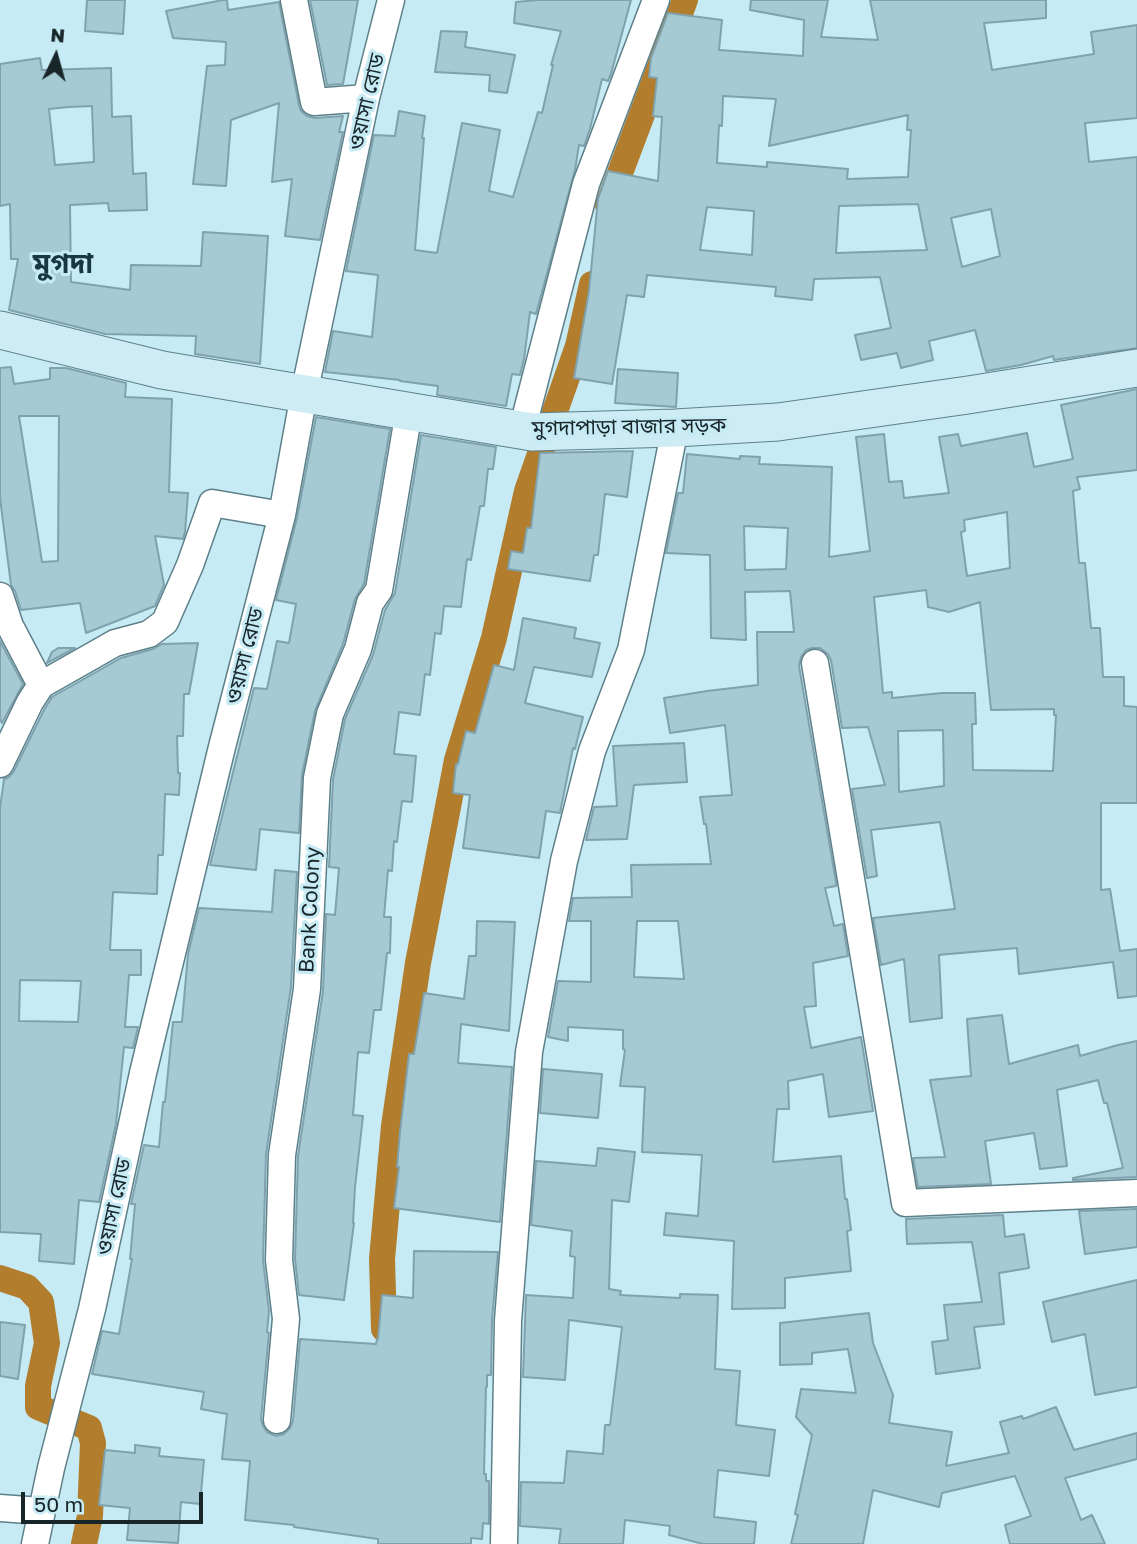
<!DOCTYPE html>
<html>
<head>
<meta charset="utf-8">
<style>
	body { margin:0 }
	#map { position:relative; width:1137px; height:1544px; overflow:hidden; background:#c6ebf5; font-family:"Golos Text",sans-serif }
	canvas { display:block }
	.north { position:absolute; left:21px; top:21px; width:70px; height:70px; -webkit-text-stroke:5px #c6ebf5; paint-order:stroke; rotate:5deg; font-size:19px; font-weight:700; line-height:28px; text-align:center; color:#18262a }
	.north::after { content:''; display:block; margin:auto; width:24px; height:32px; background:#18262a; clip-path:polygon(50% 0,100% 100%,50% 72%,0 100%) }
	.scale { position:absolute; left:21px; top:1492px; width:182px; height:32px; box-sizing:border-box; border:4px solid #18262a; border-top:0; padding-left:9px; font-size:21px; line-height:24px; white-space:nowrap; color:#18262a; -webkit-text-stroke:5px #c6ebf5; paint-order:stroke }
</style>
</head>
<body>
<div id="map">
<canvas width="1137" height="1544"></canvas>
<div class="north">N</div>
<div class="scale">50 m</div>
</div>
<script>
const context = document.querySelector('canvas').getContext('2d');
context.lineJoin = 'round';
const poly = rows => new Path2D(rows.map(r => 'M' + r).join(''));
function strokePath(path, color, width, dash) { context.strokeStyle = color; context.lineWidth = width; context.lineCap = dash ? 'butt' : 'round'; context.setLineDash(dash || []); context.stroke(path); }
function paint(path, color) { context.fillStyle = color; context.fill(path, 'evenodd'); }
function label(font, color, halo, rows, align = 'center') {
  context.font = font + ' "Golos Text","Noto Sans Bengali",sans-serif'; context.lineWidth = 6; context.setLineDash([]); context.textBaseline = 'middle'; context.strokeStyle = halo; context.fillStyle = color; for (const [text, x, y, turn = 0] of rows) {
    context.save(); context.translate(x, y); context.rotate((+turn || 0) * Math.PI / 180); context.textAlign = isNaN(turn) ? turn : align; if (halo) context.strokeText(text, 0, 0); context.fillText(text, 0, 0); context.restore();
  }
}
strokePath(poly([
	[608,205,685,0],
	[0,1278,27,1287,41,1302,47,1343,38,1386,38,1407,89,1428,93,1443,90,1516,84,1544],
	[384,1329,382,1259,394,1126,418,963,457,760,494,638,527,491,578,346,592,284]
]), '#b27d2d', 26);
const building = poly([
	[87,0,125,0,123,34,85,31,87,0],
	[223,0,227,0,228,10,279,2,299,105,301,111,307,116,315,118,343,116,339,132,343,132,320,240,285,236,292,179,272,182,279,103,231,120,226,186,193,184,207,66,225,65,226,42,173,38,166,11,223,0],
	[310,0,358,0,343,84,327,85,310,0],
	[537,0,631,0,611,74,608,81,602,79,590,129,584,146,579,145,575,170,536,314,530,312,524,359,520,375,512,374,506,406,437,395,438,386,400,381,400,380,325,372,333,331,372,337,378,275,346,271,374,135,395,136,399,111,425,116,422,138,424,138,415,250,437,253,462,123,500,130,489,191,513,197,538,112,542,113,553,65,551,65,561,31,514,23,516,2,537,0],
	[751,0,828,0,821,37,878,40,870,0,1046,0,1046,18,984,23,992,70,1094,54,1091,32,1137,25,1137,118,1085,123,1089,162,1137,157,1137,348,1054,360,1053,356,1021,365,986,371,975,330,929,341,933,360,901,368,897,353,861,360,855,335,891,328,880,277,814,279,812,300,775,296,776,287,647,275,644,297,627,295,612,384,574,378,589,291,598,199,608,171,658,181,662,117,653,116,657,78,649,77,651,58,668,13,722,20,719,50,803,56,804,20,750,10,751,0],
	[723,96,776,99,769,146,908,115,907,130,911,130,908,177,847,179,848,169,767,162,767,167,717,163,719,125,722,126,723,96],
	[918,204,927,250,836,253,839,206,918,204],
	[707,207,754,211,752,255,700,250,707,207],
	[991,209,1000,256,962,267,951,218,991,209],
	[441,31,467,32,465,47,515,55,507,93,489,91,490,75,435,72,441,31],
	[40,58,42,70,111,68,112,117,131,116,133,174,146,173,147,210,109,211,108,203,70,205,71,282,130,290,131,265,201,266,203,232,268,236,260,364,195,354,196,336,105,334,9,310,18,259,11,259,10,204,0,206,0,64,40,58],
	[92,106,94,162,55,165,49,109,68,107,92,106],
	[11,367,14,384,50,379,50,368,66,368,126,383,125,397,172,399,169,492,188,493,185,532,183,539,155,536,164,585,155,606,86,633,80,603,21,610,15,591,11,585,0,498,0,368,11,367],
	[19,416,59,416,58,561,42,562,19,416],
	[618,369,678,373,676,407,615,403,618,369],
	[1137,389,1137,470,1077,477,1080,489,1073,491,1079,563,1085,563,1091,628,1100,628,1103,677,1124,677,1124,706,1137,707,1137,803,1101,803,1101,890,1110,889,1120,951,1137,949,1137,996,1118,998,1113,962,1019,974,1017,948,949,954,939,955,942,1018,910,1022,904,959,881,965,873,918,955,909,940,822,871,830,877,876,867,878,852,789,885,785,868,727,842,728,831,660,828,654,820,648,812,648,806,650,801,657,799,666,836,882,836,886,825,888,834,926,843,924,848,956,813,963,816,1006,804,1007,811,1048,861,1037,873,1111,829,1117,823,1074,788,1081,789,1109,777,1109,773,1162,841,1156,845,1199,847,1199,851,1230,847,1231,851,1271,785,1278,785,1308,732,1309,734,1241,664,1235,666,1213,698,1216,702,1155,642,1152,645,1087,620,1086,625,1050,623,1049,623,1030,568,1027,568,1041,548,1037,558,981,591,982,591,921,569,921,573,898,632,897,631,865,711,864,706,824,704,824,700,797,732,795,725,725,670,733,664,698,707,691,758,685,757,632,794,632,790,591,745,592,746,640,711,638,710,555,666,553,678,493,683,493,687,454,740,459,740,456,760,457,759,464,832,467,829,557,870,551,856,437,884,434,889,482,902,481,904,498,949,493,939,437,958,434,961,446,1027,433,1034,467,1073,459,1061,405,1137,389],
	[1007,512,1010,568,967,576,961,532,965,531,964,520,1007,512],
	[744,526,788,528,786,569,745,570,744,526],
	[926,590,928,607,949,612,980,602,991,710,1054,709,1054,715,1056,715,1053,771,973,770,972,724,976,724,975,693,942,693,892,698,892,692,883,693,874,597,926,590],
	[943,730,944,786,899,792,898,731,943,730],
	[637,921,678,921,684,979,634,977,637,921],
	[316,417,390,429,364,584,355,599,343,644,315,711,302,775,299,833,260,829,256,870,210,865,254,688,267,689,277,641,289,643,296,604,276,600,297,518,316,417],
	[421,435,496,447,493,469,488,469,484,506,480,506,471,560,467,559,461,607,444,606,441,634,435,633,430,675,425,674,420,715,399,712,394,754,416,756,412,802,402,801,397,842,394,841,392,871,388,870,384,917,391,917,390,953,387,953,381,1010,374,1010,369,1053,358,1052,353,1115,363,1116,355,1187,353,1223,354,1223,344,1300,299,1295,295,1259,298,1156,323,991,326,914,335,915,339,868,329,867,333,780,345,719,373,655,385,610,395,593,421,435],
	[633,451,627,497,605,494,598,555,594,555,590,581,508,569,511,551,523,553,527,528,531,528,540,453,633,451],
	[523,618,576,628,574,638,600,643,592,677,534,667,525,703,583,717,575,749,573,748,560,813,546,811,539,858,463,848,470,795,453,793,456,764,458,764,466,731,475,733,494,665,514,670,523,618],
	[0,641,23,684,2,723,0,719,0,641],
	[198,643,189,694,184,694,183,736,177,736,178,773,180,773,179,795,165,794,163,855,158,855,157,894,113,892,110,950,141,950,141,975,129,975,125,1027,138,1027,133,1048,124,1047,116,1124,99,1202,79,1200,74,1264,39,1261,41,1234,0,1232,0,808,4,779,9,777,14,771,44,710,52,697,121,658,153,649,162,644,198,643],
	[20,980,81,981,78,1022,19,1021,20,980],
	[58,648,75,648,47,663,52,652,58,648],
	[684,743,687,782,634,785,627,839,586,840,594,807,617,806,613,746,684,743],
	[275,870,297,872,291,987,266,1154,263,1260,269,1311,267,1332,269,1333,261,1419,263,1426,267,1432,276,1436,284,1434,290,1428,293,1421,300,1339,376,1344,377,1339,378,1339,382,1295,413,1298,414,1251,498,1252,492,1320,491,1375,487,1375,487,1387,486,1387,484,1474,486,1474,486,1481,489,1481,489,1524,483,1523,482,1539,471,1538,471,1544,378,1544,378,1539,294,1527,294,1525,245,1520,250,1461,222,1459,227,1414,201,1409,204,1392,92,1374,102,1331,119,1334,132,1259,130,1259,135,1204,131,1204,144,1145,159,1147,163,1102,165,1102,173,1022,182,1022,188,954,199,908,272,912,275,870],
	[477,921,515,922,509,1031,461,1024,458,1063,512,1067,500,1222,394,1208,399,1167,397,1167,400,1132,409,1054,414,1054,424,993,464,999,469,956,476,956,477,921],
	[1002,1015,1009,1064,1078,1045,1080,1056,1118,1045,1137,1041,1137,1177,1073,1180,1073,1178,1123,1168,1107,1103,1104,1103,1098,1080,1057,1090,1067,1166,1040,1169,1034,1133,985,1141,991,1184,918,1187,913,1158,945,1157,930,1080,971,1076,967,1019,1002,1015],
	[543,1069,602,1074,598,1118,540,1113,543,1069],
	[598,1148,635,1152,629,1202,612,1200,609,1289,621,1291,620,1295,680,1298,680,1294,718,1295,715,1369,740,1371,736,1425,775,1430,769,1476,718,1470,714,1517,756,1522,754,1544,703,1544,669,1535,670,1526,625,1520,623,1544,559,1544,561,1529,520,1526,521,1482,564,1483,567,1451,603,1454,605,1425,610,1425,622,1327,569,1320,565,1380,523,1377,526,1295,573,1298,575,1257,570,1256,572,1231,531,1225,536,1161,596,1166,598,1148],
	[1137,1209,1137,1247,1085,1254,1079,1211,1137,1209],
	[1003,1215,1005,1237,1024,1234,1029,1268,999,1273,1004,1324,974,1327,980,1368,936,1374,932,1342,948,1340,944,1305,982,1302,972,1242,907,1244,906,1219,1003,1215],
	[1137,1280,1137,1387,1095,1395,1085,1334,1052,1342,1043,1302,1137,1280],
	[869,1313,873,1343,893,1395,889,1423,952,1432,946,1466,1009,1453,1000,1422,1022,1416,1023,1419,1056,1407,1074,1450,1137,1433,1137,1459,1065,1478,1081,1520,1092,1515,1105,1544,1010,1544,1005,1525,1031,1516,1015,1476,942,1493,939,1507,873,1490,863,1544,791,1544,798,1515,795,1514,812,1435,796,1417,801,1389,856,1393,848,1349,812,1353,812,1364,780,1365,780,1323,869,1313],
	[0,1322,25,1325,18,1379,0,1376,0,1322],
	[135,1445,160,1448,159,1456,204,1460,200,1504,181,1502,178,1543,127,1540,130,1508,99,1505,105,1450,135,1453,135,1445]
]);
paint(building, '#a6cad4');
strokePath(building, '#7fa2ac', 2);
const street = poly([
	[294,0,314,102,366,98],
	[522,430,586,184,656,0],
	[0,596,10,626,41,685],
	[815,663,905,1203,1137,1193],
	[0,764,30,702,41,685,115,643,149,634,165,622,190,565,212,503,282,515],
	[277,1420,286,1319,279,1260,282,1155,307,989,317,778,330,714,358,649,370,603,379,590,409,411],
	[0,1508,41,1511],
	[35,1544,51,1468,92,1309,143,1073,222,747,282,515,304,394,366,98,391,0],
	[504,1544,508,1321,529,1052,564,861,592,751,631,650,675,428]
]);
const secondary = poly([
	[0,330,162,370,532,432,675,428,778,422,968,395,1137,368]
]);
strokePath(street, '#5e8089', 29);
strokePath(secondary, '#5e8089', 39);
strokePath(street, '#fff', 26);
strokePath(secondary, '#cdecf4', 37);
label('21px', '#18262a', '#c6ebf5', [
	["ওয়াসা রোড",367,102,-77],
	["মুগদাপাড়া বাজার সড়ক",629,427,-1],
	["ওয়াসা রোড",245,656,-76],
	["Bank Colony",310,910,-87],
	["ওয়াসা রোড",114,1207,-78]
]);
label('bold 28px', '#173840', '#c6ebf5', [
	["মুগদা",63,264]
]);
</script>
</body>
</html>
